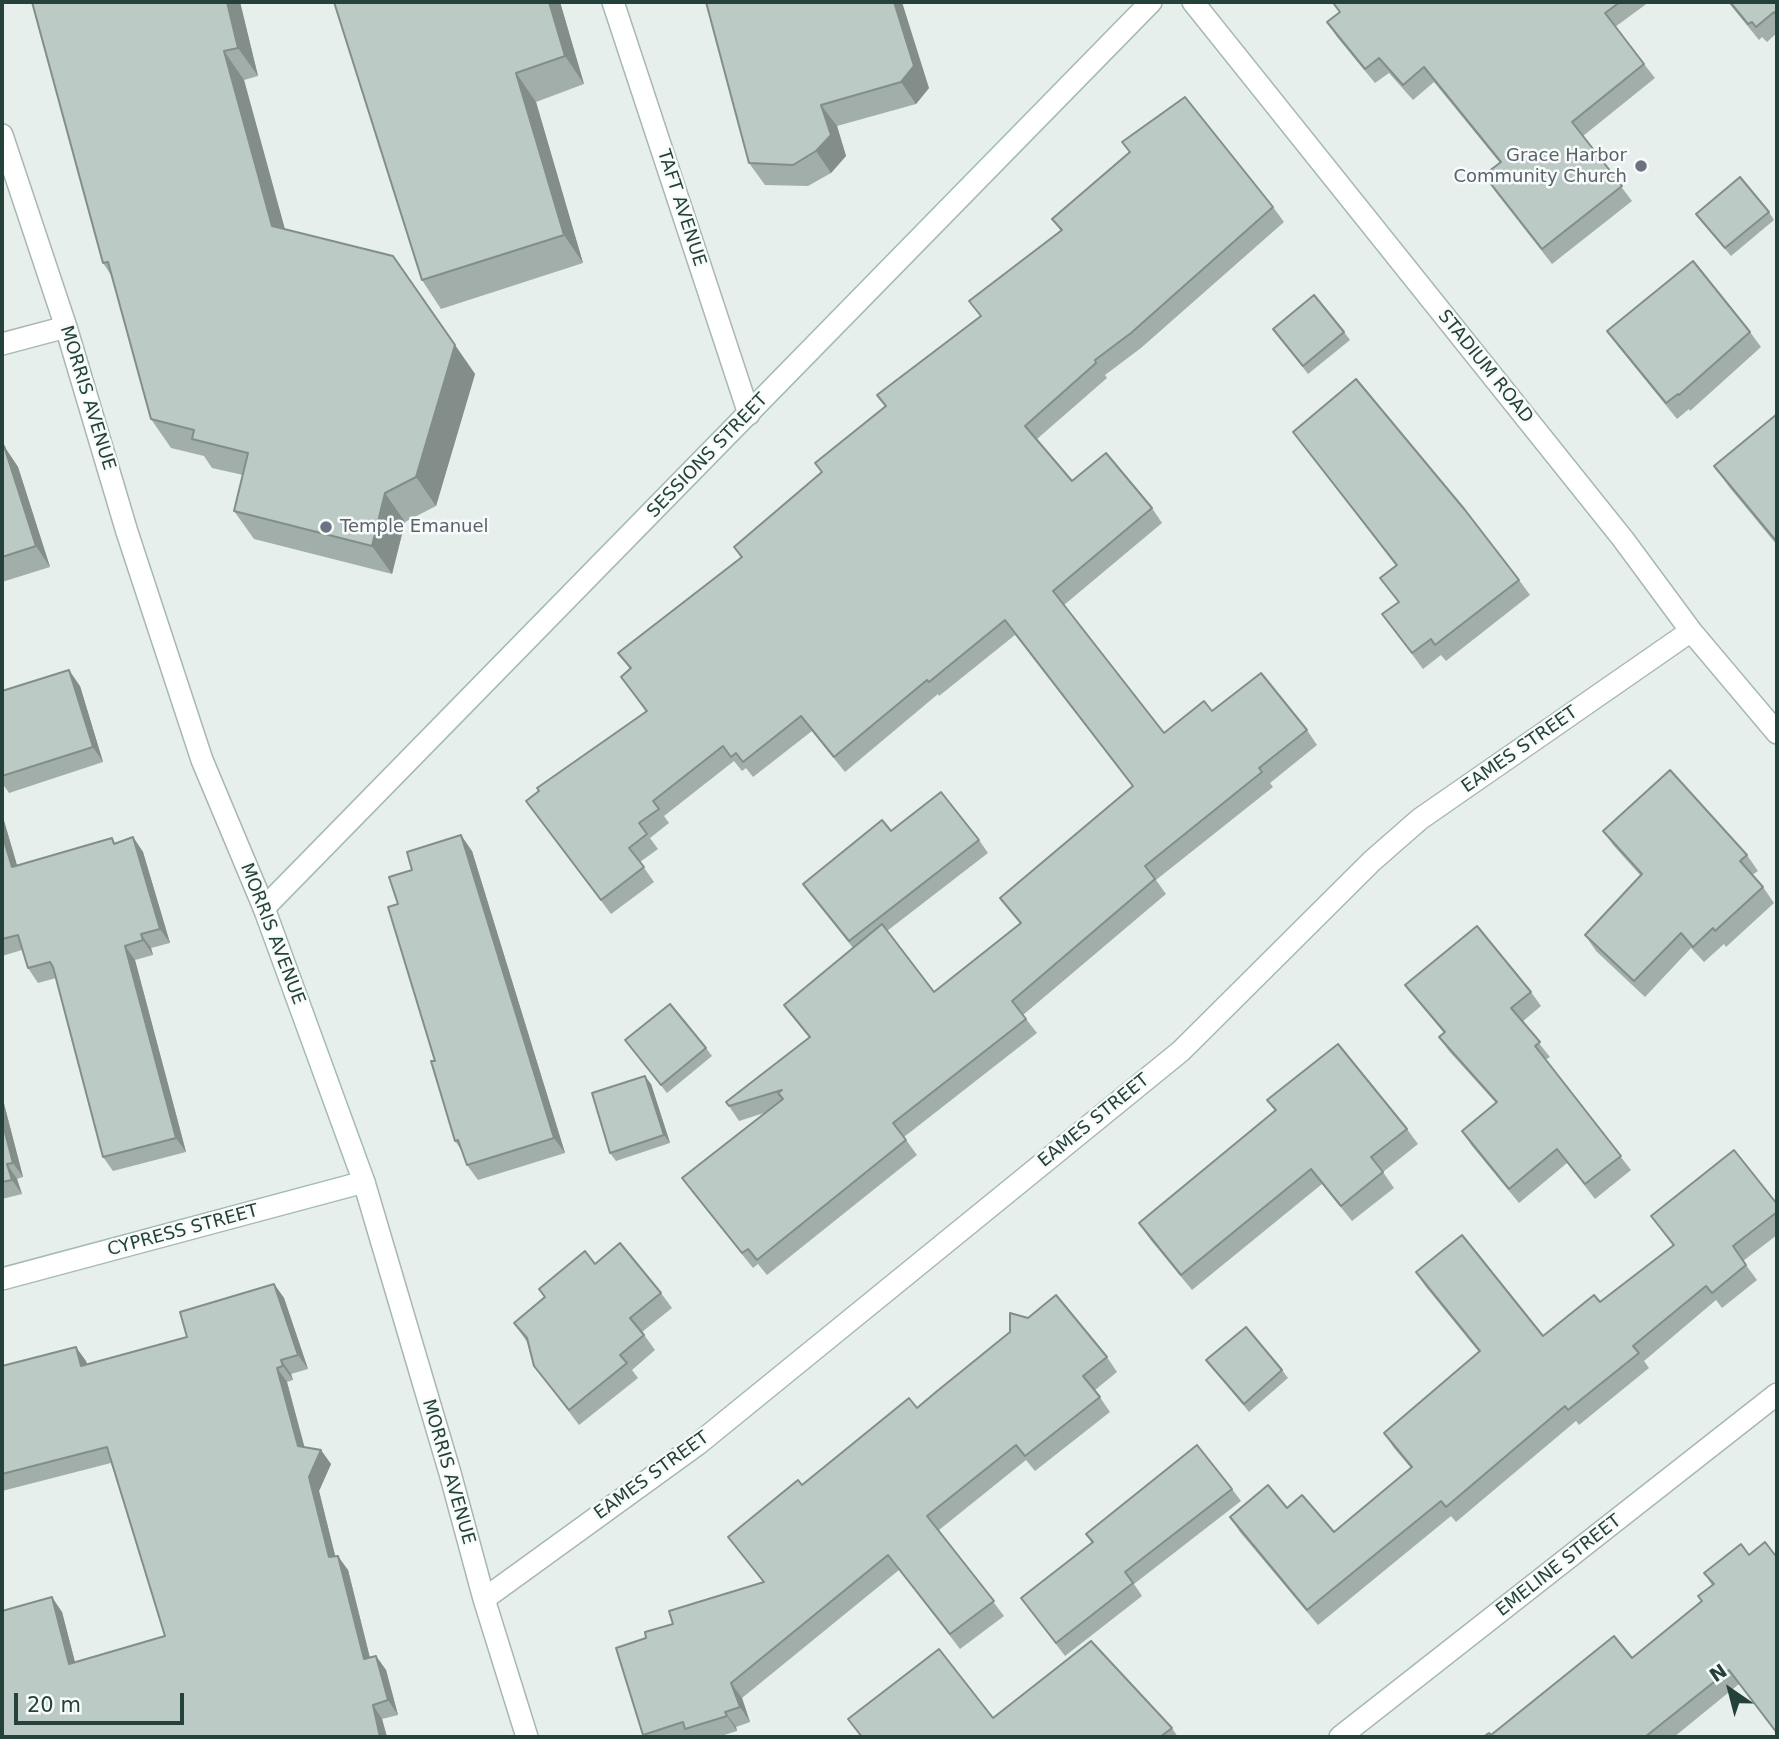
<!DOCTYPE html>
<html>
<head>
<meta charset="utf-8">
<style>
	body { margin:0 }
	#map { position:relative; width:1779px; height:1739px; overflow:hidden; background:#e6efeb; font-family:"DejaVu Sans",sans-serif }
	canvas { display:block }
	.frame { position:absolute; inset:0; border:4px solid #24413b; pointer-events:none }
	.north { position:absolute; left:1695px; top:1655px; width:70px; height:70px; -webkit-text-stroke:5px #f7fbf9; paint-order:stroke; rotate:325deg; font-size:19px; font-weight:700; line-height:28px; text-align:center; color:#24413b }
	.north::after { content:''; display:block; margin:auto; width:24px; height:32px; background:#24413b; clip-path:polygon(50% 0,100% 100%,50% 72%,0 100%) }
	.scale { position:absolute; left:14px; top:1693px; width:170px; height:32px; box-sizing:border-box; border:4px solid #24413b; border-top:0; padding-left:9px; font-size:21px; line-height:24px; white-space:nowrap; color:#24413b; -webkit-text-stroke:5px #f7fbf9; paint-order:stroke }
</style>
</head>
<body>
<div id="map">
<canvas width="1779" height="1739"></canvas>
<div class="frame"></div>
<div class="north">N</div>
<div class="scale">20 m</div>
</div>
<script>
const context = document.querySelector('canvas').getContext('2d');
context.lineJoin = 'round';
const poly = rows => new Path2D(rows.map(r => 'M' + r).join(''));
function strokePath(path, color, width, dash) { context.strokeStyle = color; context.lineWidth = width; context.lineCap = dash ? 'butt' : 'round'; context.setLineDash(dash || []); context.stroke(path); }
function paint(path, color) { context.fillStyle = color; context.fill(path, 'evenodd'); }
function label(font, color, halo, rows, align = 'center') {
  context.font = font + ' "DejaVu Sans",sans-serif'; context.lineWidth = 5; context.setLineDash([]); context.textBaseline = 'middle'; context.strokeStyle = halo; context.fillStyle = color; for (const [text, x, y, turn = 0] of rows) {
    context.save(); context.translate(x, y); context.rotate((+turn || 0) * Math.PI / 180); context.textAlign = isNaN(turn) ? turn : align; if (halo) context.strokeText(text, 0, 0); context.fillText(text, 0, 0); context.restore();
  }
}
const street = poly([
	[613,2,749,414],
	[1193,2,1623,539,1691,631,1777,733],
	[2,135,66,327,127,532,202,760,264,908],
	[2,344,66,327],
	[364,1182,450,1473,484,1599,527,1737],
	[484,1599,698,1444,1181,1051,1372,861,1420,819,1691,631],
	[1340,1737,1777,1394]
]);
const secondary = poly([
	[2,1279,364,1182,264,908,1151,2]
]);
strokePath(street, '#a8b7b3', 24);
strokePath(secondary, '#a4bbb4', 24);
strokePath(street, '#fff', 21);
strokePath(secondary, '#fff', 21);
paint(poly([
	[240,2,258,76,244,80,285,230,393,256,475,374,436,506,405,522,392,574,254,539,234,511,243,475,212,468,204,456,171,448,151,419,113,278,103,263],
	[334,2,560,2,584,84,536,102,583,263,441,309,422,280],
	[706,2,929,88,916,104,837,126,846,156,831,173,808,186,765,185,749,163],
	[1336,2,1649,2,1615,27,1655,78,1583,136,1632,201,1552,264,1494,190,1484,175,1500,163,1434,82,1413,100,1389,73,1375,83,1337,37,1327,22,1339,12,1334,4],
	[1728,2,1777,2,1777,33,1767,42,1762,37,1759,40],
	[1122,142,1273,207,1284,222,1141,348,1105,375,1107,378,1037,439,1072,481,1152,508,1162,523,1064,605,1164,733,1212,711,1307,730,1317,745,1270,783,1273,787,1156,880,1166,894,1023,1015,1037,1033,904,1137,917,1155,767,1275,758,1264,753,1268,692,1192,682,1178,764,1113,739,1121,729,1106,809,1037,784,1005,853,948,803,884,891,831,979,840,988,853,887,931,934,992,1020,923,1000,898,1132,786,1015,635,939,696,938,694,845,772,812,731,753,777,746,768,742,771,734,761,664,816,669,823,650,838,658,849,640,862,654,882,611,914,526,801,646,712,621,677,630,669,618,653,741,558,734,547,822,473,815,463,885,406,877,395,981,316,1061,231,1052,219,1129,152],
	[1769,212,1774,220,1731,256,1696,214],
	[1273,329,1344,332,1350,340,1308,374],
	[1607,331,1750,332,1761,347,1690,411,1689,409,1677,419,1618,346],
	[1777,414,1777,545,1730,488,1714,466],
	[1293,432,1519,580,1530,595,1446,661,1441,655,1423,669,1382,614,1398,602,1380,578,1396,566],
	[4,446,18,467,50,567,2,582,2,447],
	[80,686,103,762,9,793,2,783,2,691],
	[2,814,17,866,112,838,115,843,133,837,143,852,170,943,151,948,153,955,135,960,186,1152,113,1171,103,1157,56,978,38,983,28,968,22,950,2,956],
	[1603,831,1747,855,1758,871,1752,875,1763,887,1774,903,1726,947,1724,944,1704,962,1691,948,1645,997,1596,951,1585,935,1641,876,1614,846],
	[472,851,565,1153,478,1180,467,1165,462,1151,455,1141,398,904],
	[1405,985,1531,992,1541,1006,1522,1022,1550,1057,1545,1060,1631,1170,1595,1199,1567,1163,1519,1203,1472,1146,1462,1131,1496,1103,1449,1051,1439,1037,1444,1033,1416,999],
	[625,1040,706,1048,712,1056,667,1093],
	[651,1084,670,1143,616,1161,610,1153],
	[2,1096,23,1177,17,1179,22,1194,2,1199],
	[1267,1100,1407,1129,1418,1144,1383,1172,1394,1188,1352,1221,1322,1184,1192,1290,1150,1239,1139,1223,1275,1111],
	[1777,1204,1777,1235,1743,1261,1757,1280,1722,1308,1716,1300,1644,1361,1649,1368,1579,1425,1576,1421,1456,1522,1451,1516,1318,1625,1240,1532,1230,1517,1287,1508,1334,1532,1411,1468,1394,1448,1384,1433,1479,1352,1426,1287,1416,1272,1543,1336,1600,1302,1673,1246,1651,1216],
	[595,1264,661,1293,672,1308,642,1332,655,1350,632,1370,638,1378,579,1425,534,1366,527,1342,514,1323,545,1297,539,1289],
	[274,1284,284,1298,308,1369,291,1374,293,1380,287,1382,304,1447,331,1464,319,1491,335,1556,348,1570,370,1658,376,1656,386,1670,398,1715,382,1719,387,1737,2,1737,62,1612,75,1662,165,1636,111,1463,2,1491,2,1367,86,1361,87,1364,187,1337],
	[1107,1357,1117,1372,1095,1390,1110,1412,1035,1471,1026,1460,939,1530,1004,1616,960,1649,899,1570,742,1698,750,1722,736,1727,737,1731,718,1737,644,1737,643,1735,646,1638,673,1624,763,1582,728,1537,802,1485,917,1408],
	[1206,1360,1282,1370,1288,1378,1249,1412],
	[1232,1489,1241,1501,1134,1584,1142,1596,1065,1656,1021,1598,1092,1543,1086,1534],
	[1777,1553,1777,1734,1739,1684,1674,1737,1483,1737,1491,1735,1632,1658,1701,1601,1712,1585,1704,1573,1749,1555,1775,1555],
	[993,1718,1172,1728,1178,1737,861,1737,848,1719]
]), '#a1aea9');
paint(poly([
	[227,2,240,2,258,76,238,48],
	[549,2,560,2,584,84,565,56],
	[894,2,902,2,929,88,916,104,901,82],
	[224,51,244,80,292,255,272,226],
	[516,73,536,102,583,263,564,235],
	[821,105,837,126,846,156,831,173,816,151],
	[455,345,475,374,436,506,416,477],
	[4,446,18,467,50,567,36,546],
	[385,493,405,522,392,574,372,546],
	[69,670,80,686,103,762,93,747],
	[2,814,22,882,12,867,2,834],
	[461,835,472,851,565,1153,554,1138],
	[133,837,143,852,170,943,160,929],
	[141,934,151,948,153,955,143,940],
	[125,946,135,960,186,1152,176,1138],
	[645,1076,651,1084,670,1143,664,1135],
	[2,1096,23,1177,13,1163,2,1121],
	[7,1164,17,1179,22,1194,12,1180],
	[274,1284,284,1298,308,1369,298,1355],
	[76,1347,86,1361,91,1380,81,1366],
	[281,1360,291,1374,293,1380,283,1366],
	[277,1368,287,1382,308,1460,298,1446],
	[321,1450,331,1464,319,1491,339,1571,329,1557,309,1477],
	[338,1556,348,1570,374,1674,364,1659],
	[52,1597,62,1612,79,1678,69,1664],
	[376,1656,386,1670,398,1715,388,1700],
	[731,1683,742,1698,750,1722,740,1707],
	[373,1705,382,1719,387,1737,380,1737],
	[725,1712,736,1727,737,1731,727,1716]
]), '#838d89');
const building = poly([
	[32,2,227,2,238,48,224,51,272,226,393,256,455,345,416,477,385,493,372,546,234,511,248,453,192,439,194,430,151,419,108,262,103,263,32,2],
	[334,2,549,2,565,56,516,73,564,235,422,280,334,2],
	[706,2,894,2,914,66,901,82,821,105,831,135,816,151,793,165,749,163,706,2],
	[1336,2,1620,2,1605,13,1644,64,1572,122,1622,186,1542,249,1484,175,1501,162,1424,67,1403,85,1379,58,1365,69,1327,22,1340,12,1334,4,1336,2],
	[1730,2,1777,2,1777,16,1774,12,1756,27,1752,22,1748,24,1730,2],
	[1185,97,1273,207,1131,333,1095,360,1096,363,1025,426,1072,481,1106,453,1152,508,1053,591,1164,733,1204,701,1212,711,1261,673,1307,730,1259,768,1262,772,1145,866,1155,879,1012,1001,1026,1019,893,1123,906,1140,757,1260,748,1249,742,1253,682,1178,783,1099,778,1093,782,1090,729,1106,726,1102,810,1037,784,1005,882,924,934,992,1021,923,1000,898,1133,786,1005,620,929,682,927,680,834,757,801,716,743,762,736,753,731,757,723,746,653,801,659,809,639,823,647,834,629,848,644,867,601,900,526,801,539,791,537,788,647,711,621,677,631,668,618,653,742,557,734,547,822,472,815,463,886,406,877,395,981,316,969,301,1062,230,1052,219,1130,152,1122,142,1185,97],
	[1740,177,1769,212,1725,248,1696,214,1740,177],
	[1693,261,1750,332,1679,395,1678,394,1666,403,1607,331,1693,261],
	[1314,295,1344,332,1303,366,1273,329,1314,295],
	[1356,379,1465,510,1519,580,1435,645,1431,639,1412,653,1382,614,1399,602,1380,578,1397,565,1293,432,1356,379],
	[1777,414,1777,542,1714,466,1777,414],
	[4,446,36,546,2,557,2,447,4,446],
	[69,670,93,747,2,776,2,691,69,670],
	[1670,770,1747,855,1740,861,1763,887,1715,931,1713,928,1693,947,1681,933,1634,981,1585,935,1642,874,1603,831,1670,770],
	[941,792,979,840,849,941,803,884,882,820,891,831,941,792],
	[2,834,12,867,112,838,114,844,133,837,160,929,141,934,143,940,125,946,176,1138,103,1157,53,967,50,962,28,968,18,935,2,939,2,834],
	[461,835,554,1138,467,1165,458,1140,455,1141,431,1061,435,1061,388,907,398,904,389,877,412,870,407,852,461,835],
	[1477,926,1531,992,1511,1008,1540,1042,1535,1046,1621,1156,1585,1184,1557,1149,1509,1189,1462,1131,1497,1102,1439,1037,1445,1032,1405,985,1477,926],
	[670,1004,706,1048,661,1085,625,1040,670,1004],
	[1338,1044,1407,1129,1371,1157,1383,1172,1341,1206,1311,1169,1181,1275,1139,1223,1276,1110,1267,1100,1338,1044],
	[645,1076,664,1135,610,1153,592,1093,645,1076],
	[2,1121,13,1163,7,1164,12,1180,2,1182,2,1121],
	[1734,1150,1777,1204,1777,1212,1733,1246,1746,1265,1712,1293,1706,1286,1633,1346,1639,1353,1568,1410,1565,1406,1446,1507,1441,1501,1307,1610,1230,1517,1268,1485,1287,1508,1302,1495,1334,1532,1412,1467,1384,1433,1480,1351,1416,1272,1462,1235,1543,1336,1594,1295,1600,1302,1674,1245,1651,1216,1734,1150],
	[620,1243,661,1293,630,1318,644,1335,620,1355,627,1363,569,1410,534,1366,527,1338,514,1323,545,1297,539,1289,585,1251,595,1264,620,1243],
	[274,1284,298,1355,281,1360,283,1366,277,1368,298,1446,321,1450,309,1477,329,1557,338,1556,364,1659,376,1656,388,1700,373,1705,380,1737,2,1737,2,1611,52,1597,69,1664,165,1636,107,1447,2,1474,2,1366,76,1347,81,1366,187,1337,180,1312,274,1284],
	[1056,1295,1107,1357,1083,1376,1100,1397,1025,1456,1016,1445,927,1516,994,1601,950,1634,888,1555,731,1683,740,1707,725,1712,727,1716,685,1729,683,1722,643,1735,616,1648,646,1638,645,1632,673,1624,669,1611,764,1582,728,1537,798,1480,802,1485,909,1398,917,1408,936,1392,1010,1332,1010,1313,1028,1318,1056,1295],
	[1246,1327,1282,1370,1244,1404,1206,1360,1246,1327],
	[1197,1445,1232,1489,1125,1572,1133,1583,1056,1643,1021,1598,1093,1542,1086,1534,1197,1445],
	[1765,1542,1775,1555,1777,1553,1777,1733,1729,1670,1645,1737,1483,1737,1489,1733,1491,1735,1614,1636,1632,1658,1702,1601,1698,1596,1714,1584,1704,1573,1741,1544,1749,1555,1765,1542],
	[1091,1641,1172,1728,1160,1737,862,1737,848,1719,939,1649,993,1718,1091,1641]
]);
paint(building, '#bbcac4');
strokePath(building, '#838d89', 2);
for (const [x, y, r, color] of [
	[1641,166,7,"#6b7280"],
	[326,527,7,"#6b7280"]
]) { const dot = new Path2D(); dot.arc(x, y, r, 0, 2 * Math.PI); context.fillStyle = color; context.fill(dot); strokePath(dot, '#f7fbf9', 2.5); }
label('18px', '#5b616d', '#f7fbf9', [
	["Grace Harbor",1627,156],
	["Community Church",1627,177],
	["Temple Emanuel",340,527,"left"]
], 'right');
label('18px', '#24413b', '#f7fbf9', [
	["TAFT AVENUE",681,208,72],
	["STADIUM ROAD",1485,367,51],
	["MORRIS AVENUE",87,398,73],
	["SESSIONS STREET",708,456,-46],
	["EAMES STREET",1520,750,-35],
	["MORRIS AVENUE",272,934,69],
	["EAMES STREET",1094,1121,-39],
	["CYPRESS STREET",183,1231,-15],
	["MORRIS AVENUE",448,1472,74],
	["EAMES STREET",652,1476,-36],
	["EMELINE STREET",1559,1566,-38]
]);
</script>
</body>
</html>
